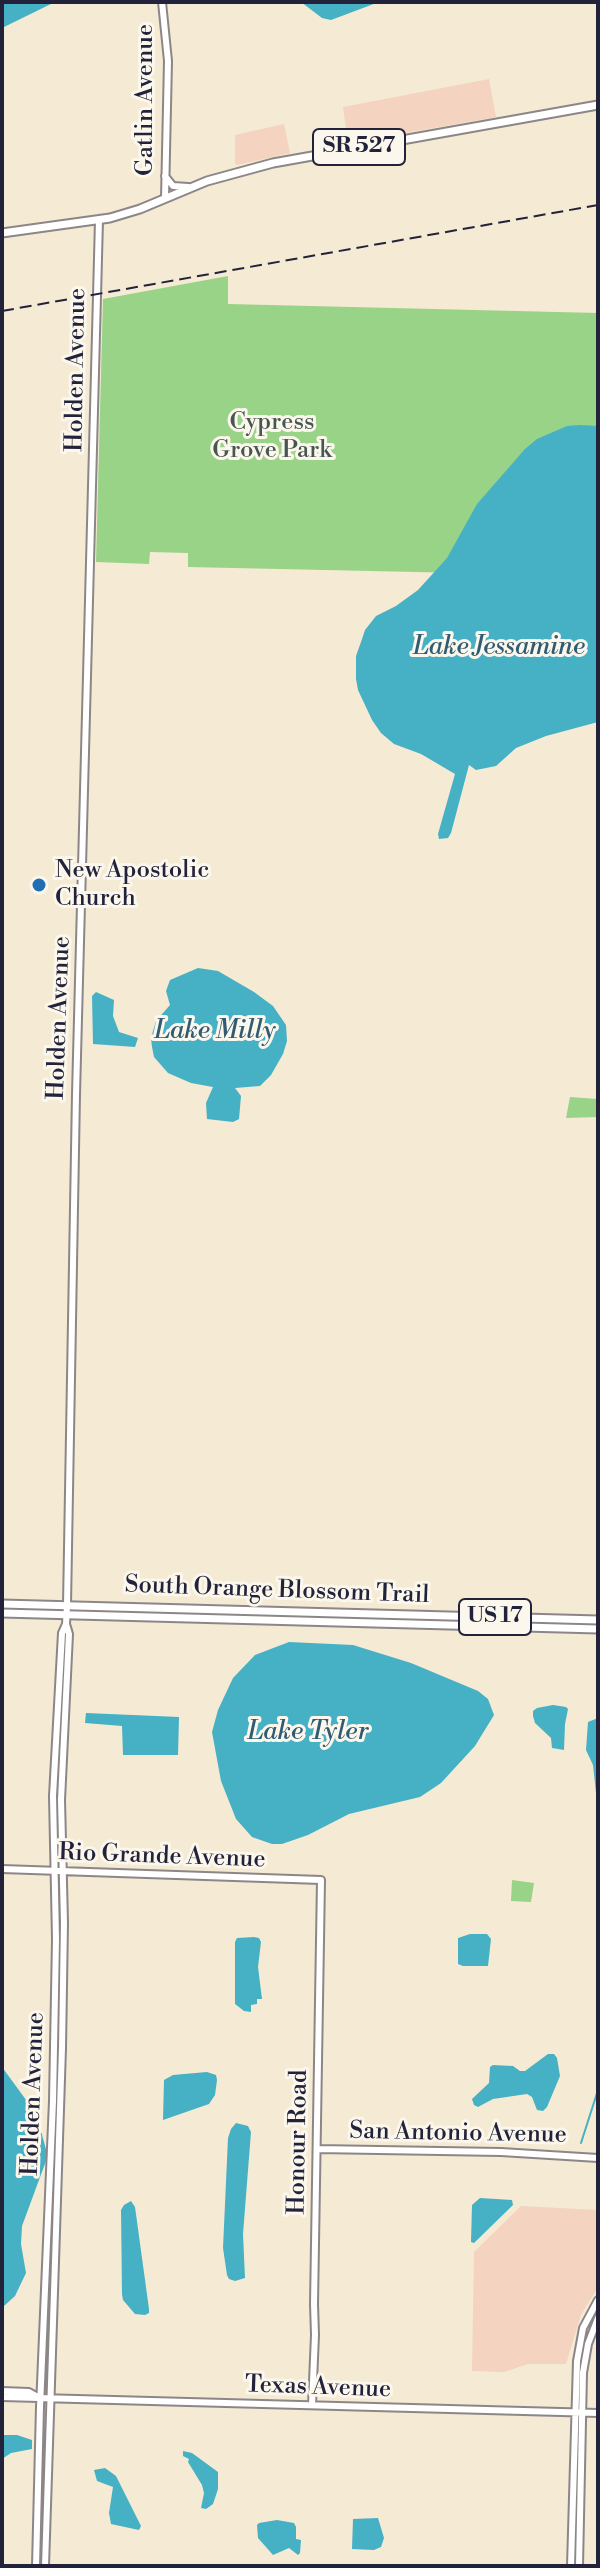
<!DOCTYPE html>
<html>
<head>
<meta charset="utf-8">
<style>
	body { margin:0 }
	#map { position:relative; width:600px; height:2568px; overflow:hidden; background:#f5ead4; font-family:"Libre Bodoni",serif }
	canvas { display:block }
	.frame { position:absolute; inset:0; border:4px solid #22223b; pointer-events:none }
</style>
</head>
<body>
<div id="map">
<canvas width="600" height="2568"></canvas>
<div class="frame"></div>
</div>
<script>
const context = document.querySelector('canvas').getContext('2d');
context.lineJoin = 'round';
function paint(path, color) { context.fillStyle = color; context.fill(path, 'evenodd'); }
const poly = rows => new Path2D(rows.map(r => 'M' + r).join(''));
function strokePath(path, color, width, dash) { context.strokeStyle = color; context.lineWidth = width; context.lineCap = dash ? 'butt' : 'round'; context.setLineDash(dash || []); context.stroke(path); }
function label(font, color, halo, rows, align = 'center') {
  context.font = font + ' "Libre Bodoni",serif'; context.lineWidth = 6; context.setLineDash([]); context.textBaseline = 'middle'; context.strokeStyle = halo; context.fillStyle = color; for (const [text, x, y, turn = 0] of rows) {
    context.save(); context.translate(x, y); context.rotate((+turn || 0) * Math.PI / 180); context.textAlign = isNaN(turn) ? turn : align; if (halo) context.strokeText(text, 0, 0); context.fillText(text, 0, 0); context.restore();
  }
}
paint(poly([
	[489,79,496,117,348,143,343,107],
	[284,124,290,153,238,165,235,164,235,135],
	[521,2206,598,2210,598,2287,581,2315,566,2364,528,2364,504,2372,472,2371,474,2252]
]), '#f4d3c0');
paint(poly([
	[228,276,228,304,598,313,598,576,188,567,188,553,150,552,149,564,96,562,103,299],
	[598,1095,598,1117,566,1118,570,1097,597,1099],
	[512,1880,534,1883,531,1902,511,1901]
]), '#99d387');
paint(poly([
	[2,2,55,2,2,28],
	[301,2,379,2,331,20,322,18],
	[580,425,598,426,598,722,546,736,516,748,496,766,476,770,469,765,451,833,448,838,439,839,438,834,455,774,421,754,394,744,381,733,372,720,358,690,356,679,356,656,361,642,365,630,376,616,396,606,418,590,447,558,477,504,525,449,537,439,567,426],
	[198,968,218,971,254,992,273,1006,286,1025,287,1041,283,1054,271,1075,260,1086,235,1088,241,1096,239,1119,233,1122,207,1119,206,1103,213,1087,191,1083,168,1073,154,1057,152,1047,151,1038,156,1021,170,1005,166,991,170,980],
	[96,992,114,1000,113,1016,119,1032,138,1038,135,1047,93,1044,92,996],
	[289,1642,353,1645,411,1663,478,1691,488,1699,494,1715,475,1746,441,1783,420,1797,349,1814,308,1835,282,1844,272,1844,252,1837,236,1819,221,1781,212,1732,218,1710,233,1678,255,1655],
	[553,1705,566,1707,568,1709,565,1724,564,1750,552,1748,551,1738,535,1723,533,1716,533,1711,537,1708],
	[86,1713,179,1717,178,1755,123,1755,122,1726,85,1723],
	[598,1718,598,1796,596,1793,593,1765,586,1750,588,1722],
	[470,1934,487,1934,491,1939,488,1966,463,1966,458,1964,458,1938],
	[254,1937,259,1938,261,1942,258,1967,262,1999,257,1999,257,2004,251,2005,251,2012,244,2011,235,2004,235,1942,237,1938],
	[548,2054,554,2054,557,2058,560,2076,547,2107,543,2111,537,2110,532,2097,527,2094,493,2099,478,2107,474,2105,472,2099,489,2083,490,2067,493,2065,513,2066,520,2071,525,2071],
	[2,2067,29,2104,41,2131,47,2153,46,2161,22,2226,21,2244,26,2273,15,2296,4,2306,2,2313],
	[207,2072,216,2075,217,2080,215,2095,209,2104,163,2120,164,2080,173,2075],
	[236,2123,248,2126,251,2132,243,2234,245,2278,235,2281,229,2279,227,2275,223,2248,228,2138,231,2129],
	[480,2198,512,2200,513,2205,474,2243,471,2242,472,2205],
	[131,2201,135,2207,149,2309,149,2313,145,2315,135,2314,123,2300,122,2294,121,2210,124,2205],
	[2,2435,17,2435,32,2440,32,2449,11,2453,2,2459],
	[183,2451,192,2453,218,2472,218,2489,213,2504,206,2509,201,2508,204,2493,202,2485,188,2462,189,2459,183,2456],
	[105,2468,116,2476,141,2526,139,2530,111,2524,109,2513,113,2487,97,2481,94,2470],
	[378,2518,384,2538,381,2547,374,2550,352,2549,353,2519],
	[277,2520,294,2523,296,2527,296,2539,301,2540,300,2553,298,2555,289,2548,273,2555,258,2538,257,2525,259,2523]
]), '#46b0c4');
strokePath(poly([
	[581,2143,598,2090]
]), '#46b0c4', 2);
const secondary = poly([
	[162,2,168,61,165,198],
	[165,176,173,186,188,187],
	[2,1869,321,1880,314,2304,315,2335,312,2405],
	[317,2149,501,2152,598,2158],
	[2,2391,29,2392,38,2397],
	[2,2397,598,2413],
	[36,2566,40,2407,53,2101,56,1939,53,1796,62,1633,66,1624,67,1605,76,1094,99,220],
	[45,2566,62,2048,64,1923,61,1800,69,1634,66,1624],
	[571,2566,577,2361,583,2328,598,2300],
	[579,2566,583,2373,588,2344,598,2318]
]);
const primary = poly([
	[2,233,110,218,140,209,207,181,273,163,598,105],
	[2,1604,598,1620],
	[2,1613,598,1629]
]);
strokePath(secondary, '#8c8688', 10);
strokePath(primary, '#8c8688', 11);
strokePath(secondary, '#fff', 6);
strokePath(primary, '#fff', 7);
strokePath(poly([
	[2,311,598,205]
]), '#22223b', 2, [12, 6]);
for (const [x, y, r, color] of [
	[39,885,8,"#1f6fb2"]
]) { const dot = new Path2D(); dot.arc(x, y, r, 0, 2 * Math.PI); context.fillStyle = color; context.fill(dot); strokePath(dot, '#fbf7ec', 3); }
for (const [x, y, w] of [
	[359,147,92],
	[495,1617,72]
]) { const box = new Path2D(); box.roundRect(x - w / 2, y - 18, w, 36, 6); context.fillStyle = '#fbf7ec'; context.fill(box); strokePath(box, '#22223b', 2); }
label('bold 22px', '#22223b', null, [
	["SR 527",359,147],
	["US 17",495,1617]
]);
label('24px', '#22223b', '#fbf7ec', [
	["Gatlin Avenue",146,100,-90],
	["Holden Avenue",77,370,-89],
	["Holden Avenue",60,1018,-88],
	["South Orange Blossom Trail",277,1591,2],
	["Rio Grande Avenue",162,1857,2],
	["Holden Avenue",34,2094,-88],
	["San Antonio Avenue",458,2134,1],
	["Honour Road",299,2142,-89],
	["Texas Avenue",318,2388,2]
]);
label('24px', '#465752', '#fbf7ec', [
	["Cypress",272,423],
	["Grove Park",272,451]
]);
label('24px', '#22223b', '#fbf7ec', [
	["New Apostolic",55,871],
	["Church",55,899]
], 'left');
label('italic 26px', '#305b72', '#fbf7ec', [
	["Lake Jessamine",499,648],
	["Lake Milly",215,1032],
	["Lake Tyler",308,1733]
]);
</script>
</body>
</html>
